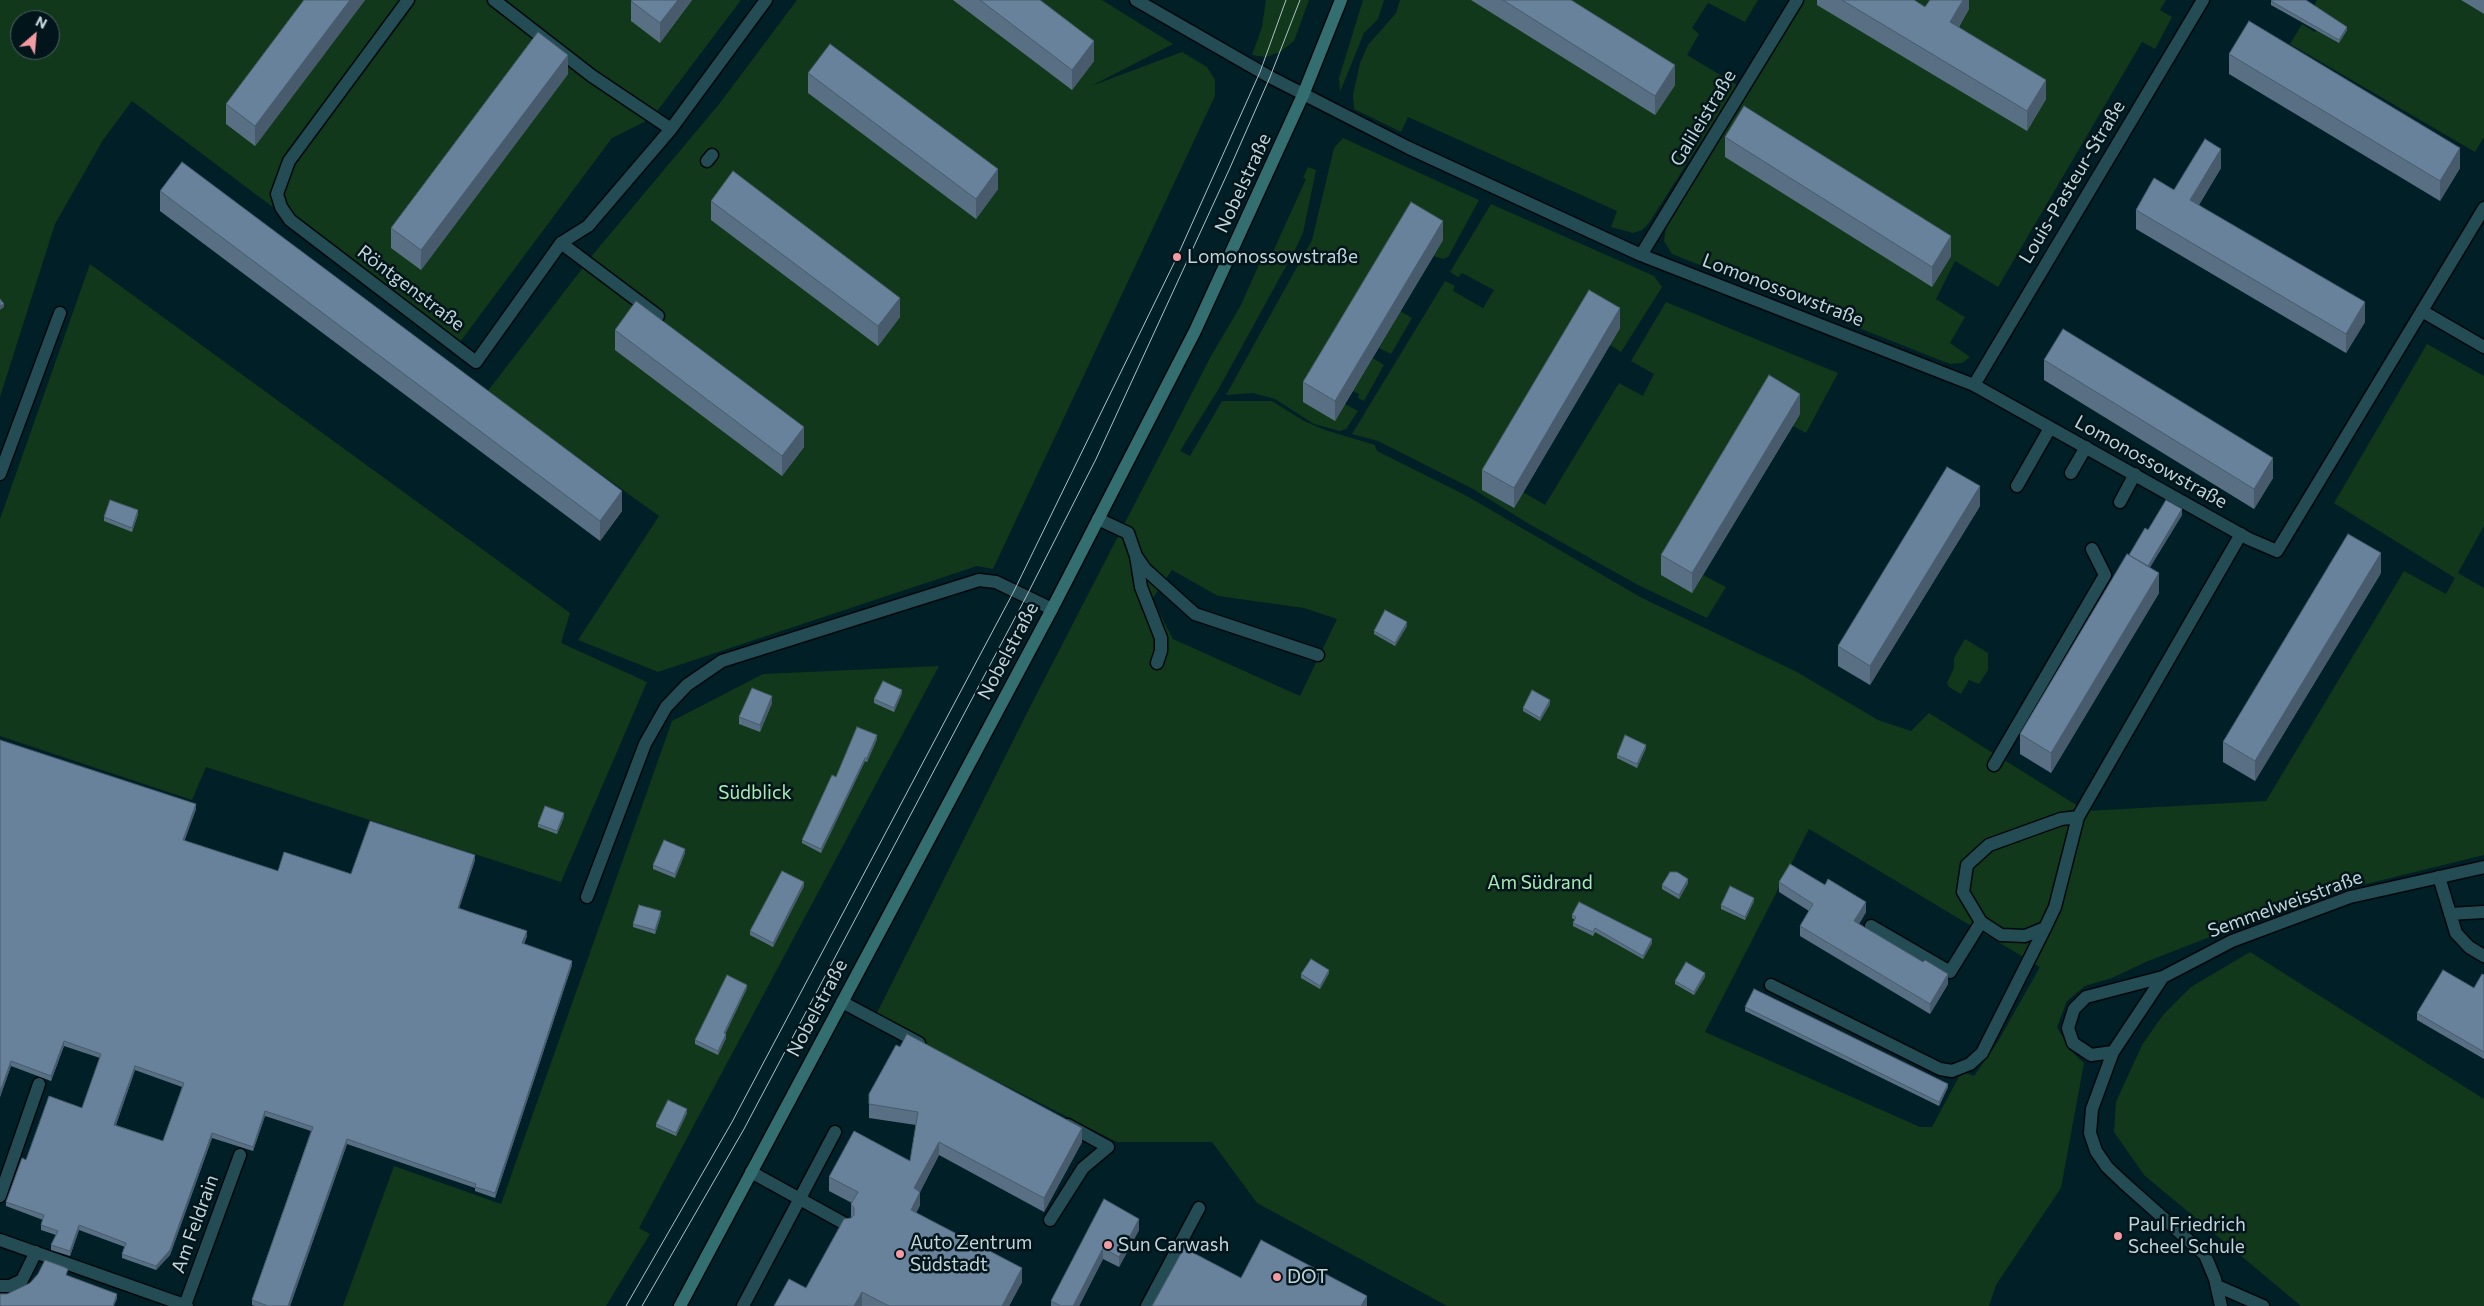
<!DOCTYPE html>
<html>
<head>
<meta charset="utf-8">
<style>
	body { margin:0 }
	#map { position:relative; width:2484px; height:1306px; overflow:hidden; background:#001f26; font-family:Commissioner,sans-serif }
	canvas { display:block }
	.north { position:absolute; left:10px; top:10px; width:50px; height:50px; box-sizing:border-box; background:#02151a; border:1px solid #4e6267; border-radius:50%; rotate:27deg; font-size:14px; font-weight:700; line-height:20px; text-align:center; color:#c0d6db }
	.north::after { content:''; display:block; margin:auto; width:18px; height:22px; background:#f49aa2; clip-path:polygon(50% 0,100% 100%,50% 72%,0 100%) }
</style>
</head>
<body>
<div id="map">
<canvas width="2484" height="1306"></canvas>
<div class="north">N</div>
</div>
<script>
const context = document.querySelector('canvas').getContext('2d');
context.lineJoin = 'round';
function paint(path, color) { context.fillStyle = color; context.fill(path, 'evenodd'); }
const poly = rows => new Path2D(rows.map(r => 'M' + r).join(''));
function strokePath(path, color, width, dash) { context.strokeStyle = color; context.lineWidth = width; context.lineCap = dash ? 'butt' : 'round'; context.setLineDash(dash || []); context.stroke(path); }
function label(font, color, halo, rows, align = 'center') {
  context.font = font + ' Commissioner,sans-serif'; context.lineWidth = 5; context.setLineDash([]); context.textBaseline = 'middle'; context.strokeStyle = halo; context.fillStyle = color; for (const [text, x, y, turn = 0] of rows) {
    context.save(); context.translate(x, y); context.rotate((+turn || 0) * Math.PI / 180); context.textAlign = isNaN(turn) ? turn : align; if (halo) context.strokeText(text, 0, 0); context.fillText(text, 0, 0); context.restore();
  }
}
paint(poly([
	[0,0,741,0,652,118,612,138,457,346,132,101,103,140,55,224,0,397],
	[20,20,50,20,50,50,20,50],
	[797,0,1102,0,1173,44,1091,86,1182,52,1207,67,1215,80,1215,96,993,569,977,566,658,672,578,640,659,516,487,392,595,252,720,103],
	[1266,0,1309,0,1294,41,1280,52,1266,57,1252,55,1262,27],
	[1363,0,1384,0,1378,19,1364,33,1340,92,1339,78],
	[1400,0,1758,0,1745,22,1708,3,1692,28,1699,34,1687,55,1737,85,1649,223,1642,230,1633,233,1611,227,1617,211,1408,117,1401,132,1354,109,1353,95,1360,63,1368,45,1396,13],
	[1803,0,2166,0,2160,10,2172,17,2155,49,2142,42,1998,287,1955,261,1936,299,1965,317,1950,343,1970,357,1962,363,1950,364,1672,254,1664,241,1666,227],
	[2317,0,2461,0,2484,14,2484,137,2475,152,2290,44,2302,24,2315,32,2325,15,2313,8],
	[1343,138,1479,200,1448,257,1443,259,1433,256,1443,240,1335,420,1345,404,1358,411,1346,429,1340,431,1314,424,1275,399,1253,393,1226,395,1312,240,1334,148],
	[1308,167,1316,170,1303,233,1295,250,1218,390,1180,451,1190,456,1222,401,1272,401,1304,421,1325,430,1375,445,1377,451,1465,495,1642,598,1797,672,1878,720,1911,731,1929,713,2086,811,2266,801,2404,571,2446,594,2455,578,2334,503,2427,344,2484,376,2484,526,2458,573,2484,588,2484,855,2269,908,2210,937,2148,961,2112,978,2085,986,2067,1001,2057,1027,2070,1050,2084,1063,2061,1188,1996,1285,1989,1306,1447,1306,1257,1203,1212,1142,1117,1142,874,1019,1031,705,1211,356,1241,305,1265,251,1272,254,1306,179,1303,178],
	[1172,570,1218,596,1304,608,1337,619,1300,696,1173,639,1152,599],
	[1809,829,2040,967,1997,1043,1974,1076,1962,1071,1932,1127,1920,1127,1705,1032],
	[1491,204,1654,276,1662,287,1621,352,1610,345,1483,490,1513,508,1523,492,1545,505,1619,383,1643,396,1654,374,1631,361,1666,302,1838,373,1806,433,1793,426,1800,414,1693,592,1703,575,1726,587,1707,618,1638,585,1529,524,1473,489,1378,441,1352,434,1445,281,1455,286,1453,291,1483,308,1494,290,1462,273,1458,277,1450,272],
	[90,264,570,613,561,643,647,682,561,882,206,767,192,800,0,736,0,519],
	[1400,311,1412,318,1391,354,1379,348],
	[1373,358,1384,365,1364,401,1358,398,1359,394,1353,391],
	[1965,639,1988,653,1988,670,1979,684,1969,680,1961,694,1949,687,1947,683,1954,668,1954,658],
	[939,666,639,1228,650,1234,606,1306,343,1306,394,1166,501,1204,672,721,763,674],
	[2250,952,2484,1099,2484,1306,2301,1306,2144,1175,2114,1132,2116,1102,2142,1045,2163,1015,2191,987]
]), '#11381b');
const lane = poly([
	[707,161,712,155],
	[561,243,658,316],
	[2422,311,2484,347],
	[2071,473,2086,447],
	[0,474,60,313],
	[2017,486,2050,428],
	[2120,502,2135,474],
	[1098,519,1128,533,1136,556,1141,587,1161,638,1161,651,1157,663],
	[1136,556,1145,569,1195,614,1318,655],
	[1994,765,2105,575,2092,549],
	[2439,877,2456,933,2469,947,2484,956],
	[2450,914,2484,912],
	[1871,926,1950,972,1981,922],
	[1771,985,1940,1069,1952,1071,1970,1064,1982,1053,2045,928],
	[842,1002,919,1043],
	[751,1172,847,1225],
	[2125,1184,2205,1255,2215,1279,2221,1306],
	[1050,1220,1083,1168,1108,1147,1068,1125],
	[2217,1286,2263,1306],
	[743,1306,835,1132],
	[1147,1306,1199,1208]
]);
const street = poly([
	[408,0,289,161,277,194,281,207,290,220,476,362,561,243,588,226,671,129,766,0],
	[494,0,592,76,671,129],
	[1136,0,1270,77,1409,148,1641,255,1974,385,2249,539,2277,551,2484,208],
	[1641,255,1797,0],
	[1974,385,2203,0],
	[2078,817,2055,907,2045,928,2025,936,2001,935,1981,922,1963,892,1967,865,1989,845,2061,819,2078,817,2241,534],
	[587,897,645,744,666,707,687,685,722,661,979,580,996,582,1052,609],
	[2113,1052,2091,1055,2073,1043,2068,1028,2074,1009,2086,997,2163,977],
	[2125,1184,2107,1167,2096,1151,2090,1133,2092,1109,2113,1052,2163,977,2232,941,2350,897,2484,867],
	[0,1196,39,1084],
	[0,1240,187,1306],
	[0,1286,10,1286,22,1280,36,1252],
	[185,1305,240,1155]
]);
const secondary = poly([
	[680,1306,1052,609,1195,331,1303,95,1341,0]
]);
strokePath(lane, '#00080c', 15);
strokePath(street, '#00080c', 15);
strokePath(secondary, '#00080c', 15);
strokePath(lane, '#234c55', 12);
strokePath(street, '#234c55', 12);
strokePath(secondary, '#336f70', 12);
strokePath(poly([
	[626,1306,732,1122,1014,591,1177,257,1260,72,1286,0],
	[642,1306,744,1129,1026,597,1096,459,1229,170,1270,77,1300,0]
]), '#abc2c8', 1);
paint(poly([
	[304,0,365,0,255,146,226,124,226,104],
	[632,0,692,0,660,43,631,21,631,1],
	[953,0,1040,0,1094,61,1072,90],
	[1471,0,1571,0,1675,85,1655,115],
	[1817,0,1914,0,1925,7,1969,0,1969,9,1959,27,2046,99,2027,131,1817,5],
	[2461,0,2484,0,2484,14],
	[2271,1,2347,30,2339,43,2271,5],
	[2229,54,2460,168,2440,201,2229,74],
	[808,73,998,189,976,219,808,93],
	[568,74,421,270,391,248,391,228],
	[1725,137,1951,256,1932,287,1725,157],
	[2221,168,2199,205,2365,322,2346,353,2136,229,2136,210],
	[160,191,622,511,600,541,160,211],
	[711,201,900,317,878,346,711,220],
	[1443,240,1335,421,1303,402,1303,382],
	[1620,328,1514,508,1482,490,1482,470],
	[615,330,804,447,782,476,615,350],
	[2044,360,2273,478,2254,509,2044,380],
	[1800,414,1692,593,1661,575,1661,555],
	[1980,506,1870,685,1838,666,1838,646],
	[138,514,132,532,104,521,104,517],
	[2182,515,2150,567,2159,593,2051,773,2020,754,2020,734,2129,555],
	[2381,573,2255,781,2223,762,2223,742],
	[1407,626,1395,646,1374,634,1374,631],
	[902,693,894,712,874,703,874,699],
	[772,703,760,732,739,724,739,717],
	[1550,704,1540,721,1523,711,1523,708],
	[877,739,867,762,865,761,821,853,802,843,802,840,836,777],
	[0,740,196,809,184,841,278,871,351,874,475,860,459,908,527,936,524,944,572,965,495,1198,475,1191,475,1188,347,1144,290,1306,255,1306,252,1305,252,1300,311,1131,265,1116,253,1151,212,1138,170,1255,156,1270,122,1258,122,1254,125,1247,79,1230,70,1256,51,1250,51,1245,56,1235,41,1230,41,1225,43,1220,6,1206,6,1202,26,1160,82,1108,100,1058,64,1046,51,1081,11,1066,0,1097],
	[135,1070,182,1087,163,1141,116,1125],
	[1646,748,1637,768,1617,758,1617,755],
	[564,817,557,834,538,827,538,824],
	[685,853,675,878,653,869,653,865],
	[1779,882,1866,912,1859,924,1948,984,1930,1014,1800,936,1800,926,1809,911,1779,892],
	[1688,883,1679,899,1662,889,1662,885],
	[804,886,773,947,750,935,750,931],
	[1754,901,1745,920,1721,909,1721,905],
	[661,915,655,934,633,927,633,924],
	[1572,915,1652,943,1643,959,1595,932,1593,936,1573,926,1573,923,1575,920,1572,918],
	[1329,973,1320,989,1301,978,1301,974],
	[2484,975,2484,1059,2417,1020,2417,1013,2474,988],
	[1705,977,1694,995,1675,984,1675,981],
	[747,988,725,1034,726,1038,718,1055,695,1044,695,1040],
	[1745,1007,1948,1087,1939,1106,1745,1011],
	[869,1094,1082,1142,1044,1212,939,1155,920,1192,920,1205,916,1213,1022,1282,1009,1306,774,1306,806,1288,851,1218,851,1204,852,1203,829,1191,829,1177,910,1161,916,1125,869,1118],
	[687,1113,676,1136,656,1127,656,1124],
	[1104,1199,1139,1230,1119,1267,1103,1259,1079,1306,1051,1306,1051,1301]
]), '#597084');
paint(poly([
	[350,0,365,0,255,146,255,126],
	[678,0,692,0,660,43,660,23],
	[1963,0,1969,0,1969,9,1950,41,1950,22],
	[2347,27,2347,30,2339,43,2339,40],
	[1094,41,1094,61,1072,90,1072,70],
	[568,55,568,74,421,270,421,250],
	[1675,65,1675,85,1655,115,1655,96],
	[2046,80,2046,99,2027,131,2027,111],
	[2460,148,2460,168,2440,201,2440,181],
	[2221,149,2221,168,2190,219,2190,200],
	[998,169,998,189,976,219,976,199],
	[1443,221,1443,240,1335,421,1335,401],
	[1951,236,1951,256,1932,287,1932,267],
	[900,298,900,317,878,346,878,326],
	[2365,302,2365,322,2346,353,2346,334],
	[4,304,4,307,0,310,0,306],
	[1620,308,1620,328,1514,508,1514,488],
	[1800,394,1800,414,1692,593,1692,573],
	[804,427,804,447,782,476,782,456],
	[2273,458,2273,478,2254,509,2254,489],
	[1980,486,1980,506,1870,685,1870,666],
	[622,491,622,511,600,541,600,521],
	[2182,509,2182,515,2146,574,2146,568],
	[138,510,138,514,132,532,132,528],
	[2381,553,2381,573,2255,781,2255,761],
	[2159,573,2159,593,2051,773,2051,753],
	[1407,622,1407,626,1395,646,1395,643],
	[902,690,902,693,894,712,894,708],
	[772,696,772,703,760,732,760,725],
	[1550,700,1550,704,1540,721,1540,718],
	[877,735,877,739,867,762,867,758],
	[1646,745,1646,748,1637,768,1637,764],
	[865,758,865,761,821,853,821,849],
	[196,804,196,809,183,845,183,840],
	[564,813,564,817,557,834,557,831],
	[685,849,685,853,675,878,675,874],
	[475,855,475,860,458,912,458,908],
	[1688,879,1688,883,1679,899,1679,895],
	[804,882,804,886,773,947,773,943],
	[1754,898,1754,901,1745,920,1745,917],
	[1866,902,1866,912,1854,932,1854,921],
	[661,911,661,915,655,934,655,930],
	[527,931,527,936,522,948,522,943],
	[1652,939,1652,943,1643,959,1643,956],
	[572,961,572,965,495,1198,495,1193],
	[1329,970,1329,973,1320,989,1320,986],
	[1705,973,1705,977,1694,995,1694,992],
	[1948,974,1948,984,1930,1014,1930,1004],
	[747,985,747,988,724,1037,724,1033],
	[726,1034,726,1038,718,1055,718,1051],
	[64,1041,64,1046,51,1081,51,1076],
	[11,1061,11,1066,0,1097,0,1092],
	[135,1066,135,1070,114,1130,114,1125],
	[1948,1084,1948,1087,1939,1106,1939,1102],
	[687,1109,687,1113,676,1136,676,1133],
	[265,1111,265,1116,253,1151,253,1147],
	[1082,1128,1082,1142,1044,1212,1044,1198],
	[212,1133,212,1138,170,1255,156,1270,156,1266],
	[347,1139,347,1144,290,1306,288,1306],
	[939,1142,939,1155,920,1192,920,1205,911,1224,911,1210,914,1188],
	[1139,1219,1139,1230,1119,1267,1119,1257],
	[79,1225,79,1230,70,1256,70,1251],
	[1103,1248,1103,1259,1079,1306,1073,1306],
	[1022,1268,1022,1282,1009,1306,1002,1306],
	[862,1292,862,1306,854,1306],
	[117,1294,117,1299,114,1306,113,1306],
	[1367,1296,1367,1306,1361,1306]
]), '#485b6c');
const building = poly([
	[304,0,350,0,255,126,226,104,304,0],
	[632,0,678,0,660,23,631,1,632,0],
	[980,0,1040,0,1094,41,1072,70,980,0],
	[1503,0,1571,0,1675,65,1655,96,1503,0],
	[1842,0,1914,0,1925,7,1930,0,1963,0,1950,22,2046,80,2027,111,1842,0],
	[2272,0,2306,0,2347,27,2339,40,2271,1,2272,0],
	[2249,21,2460,148,2440,181,2229,54,2249,21],
	[538,32,568,55,421,250,391,228,538,32],
	[830,44,998,169,976,199,808,73,830,44],
	[1744,106,1951,236,1932,267,1725,137,1744,106],
	[2205,139,2221,149,2190,200,2365,302,2346,334,2136,210,2154,178,2174,190,2205,139],
	[182,162,622,491,600,521,160,191,182,162],
	[733,171,900,298,878,326,711,201,733,171],
	[1411,202,1443,221,1335,401,1303,382,1411,202],
	[1589,290,1620,308,1514,488,1482,470,1589,290],
	[0,299,4,304,0,306,0,299],
	[636,301,804,427,782,456,615,330,636,301],
	[2063,329,2273,458,2254,489,2044,360,2063,329],
	[1769,375,1800,394,1692,573,1661,555,1769,375],
	[1947,467,1980,486,1870,666,1838,646,1947,467],
	[110,500,138,510,132,528,104,517,110,500],
	[2166,500,2182,509,2148,566,2129,555,2145,528,2148,530,2166,500],
	[2348,534,2381,553,2255,761,2223,742,2348,534],
	[2127,554,2159,573,2051,753,2020,734,2127,554],
	[1385,610,1407,622,1395,643,1374,631,1385,610],
	[883,681,902,690,894,708,874,699,883,681],
	[752,688,772,696,760,725,739,717,752,688],
	[1532,690,1550,700,1540,718,1523,708,1532,690],
	[857,727,877,735,867,758,865,758,821,849,802,840,832,775,836,777,857,727],
	[1625,735,1646,745,1637,764,1617,755,1625,735],
	[0,740,196,804,183,840,278,871,284,852,351,874,370,821,475,855,458,908,527,931,522,943,572,961,495,1193,475,1187,476,1184,347,1139,288,1306,268,1306,252,1300,313,1127,265,1111,253,1147,212,1133,170,1250,156,1266,122,1254,126,1243,79,1225,70,1251,51,1245,58,1231,41,1225,44,1215,6,1202,22,1158,26,1160,49,1096,82,1108,101,1054,64,1041,51,1076,11,1061,0,1092,0,740],
	[135,1066,184,1083,163,1141,114,1125,135,1066],
	[545,806,564,813,557,831,538,824,545,806],
	[664,840,685,849,675,874,653,865,664,840],
	[1790,864,1825,885,1828,879,1866,902,1854,921,1923,962,1925,960,1948,974,1930,1004,1800,926,1813,904,1779,882,1790,864],
	[782,871,804,882,773,943,750,931,782,871],
	[1670,872,1677,872,1688,879,1679,895,1662,885,1670,872],
	[1730,886,1754,898,1745,917,1721,905,1730,886],
	[1579,902,1652,939,1643,956,1595,928,1593,932,1573,923,1576,917,1572,915,1579,902],
	[639,905,661,911,655,930,633,924,639,905],
	[1311,959,1329,970,1320,986,1301,974,1311,959],
	[1686,962,1705,973,1694,992,1675,981,1686,962],
	[2443,970,2474,988,2482,974,2484,975,2484,1052,2417,1013,2443,970],
	[727,975,747,985,724,1033,726,1034,718,1051,695,1040,727,975],
	[1754,989,1948,1084,1939,1102,1745,1007,1754,989],
	[907,1034,1082,1128,1044,1198,939,1142,914,1188,920,1192,911,1210,1022,1268,1002,1306,889,1306,862,1292,854,1306,774,1306,789,1279,806,1288,844,1219,851,1218,854,1215,854,1208,851,1204,858,1192,829,1177,854,1131,910,1161,918,1112,869,1104,869,1094,896,1045,900,1047,907,1034],
	[668,1100,687,1109,676,1133,656,1124,668,1100],
	[1104,1199,1139,1219,1119,1257,1103,1248,1073,1306,1061,1306,1051,1301,1104,1199],
	[1261,1240,1367,1296,1361,1306,1152,1306,1184,1248,1241,1278,1261,1240],
	[45,1260,64,1267,68,1269,66,1275,117,1294,113,1306,0,1306,0,1294,7,1294,30,1283,38,1274,45,1260]
]);
paint(building, '#67829a');
strokePath(building, '#485b6c', 1);
for (const [x, y, r, color] of [
	[1177,257,5,"#f49aa2"],
	[2118,1236,5,"#f49aa2"],
	[1108,1245,5,"#f49aa2"],
	[900,1254,5,"#f49aa2"],
	[1277,1277,5,"#f49aa2"]
]) { const dot = new Path2D(); dot.arc(x, y, r, 0, 2 * Math.PI); context.fillStyle = color; context.fill(dot); strokePath(dot, '#02151a', 2); }
label('19px', '#c0d6db', '#02151a', [
	["Galileistraße",1703,118,-59],
	["Louis-Pasteur-Straße",2072,182,-59],
	["Nobelstraße",1243,183,-65],
	["Röntgenstraße",411,288,37],
	["Lomonossowstraße",1783,290,21],
	["Lomonossowstraße",2151,462,29],
	["Nobelstraße",1008,651,-62],
	["Semmelweisstraße",2285,904,-20],
	["Nobelstraße",817,1008,-62],
	["Am Feldrain",195,1224,-70]
]);
label('19px', '#c0d6db', '#02151a', [
	["Lomonossowstraße",1187,257],
	["Paul Friedrich",2128,1225],
	["Scheel Schule",2128,1247],
	["Auto Zentrum",910,1243],
	["Südstadt",910,1265],
	["Sun Carwash",1118,1245],
	["DOT",1287,1277]
], 'left');
label('19px', '#a8ecb4', '#02151a', [
	["Südblick",755,793],
	["Am Südrand",1540,883]
]);
</script>
</body>
</html>
